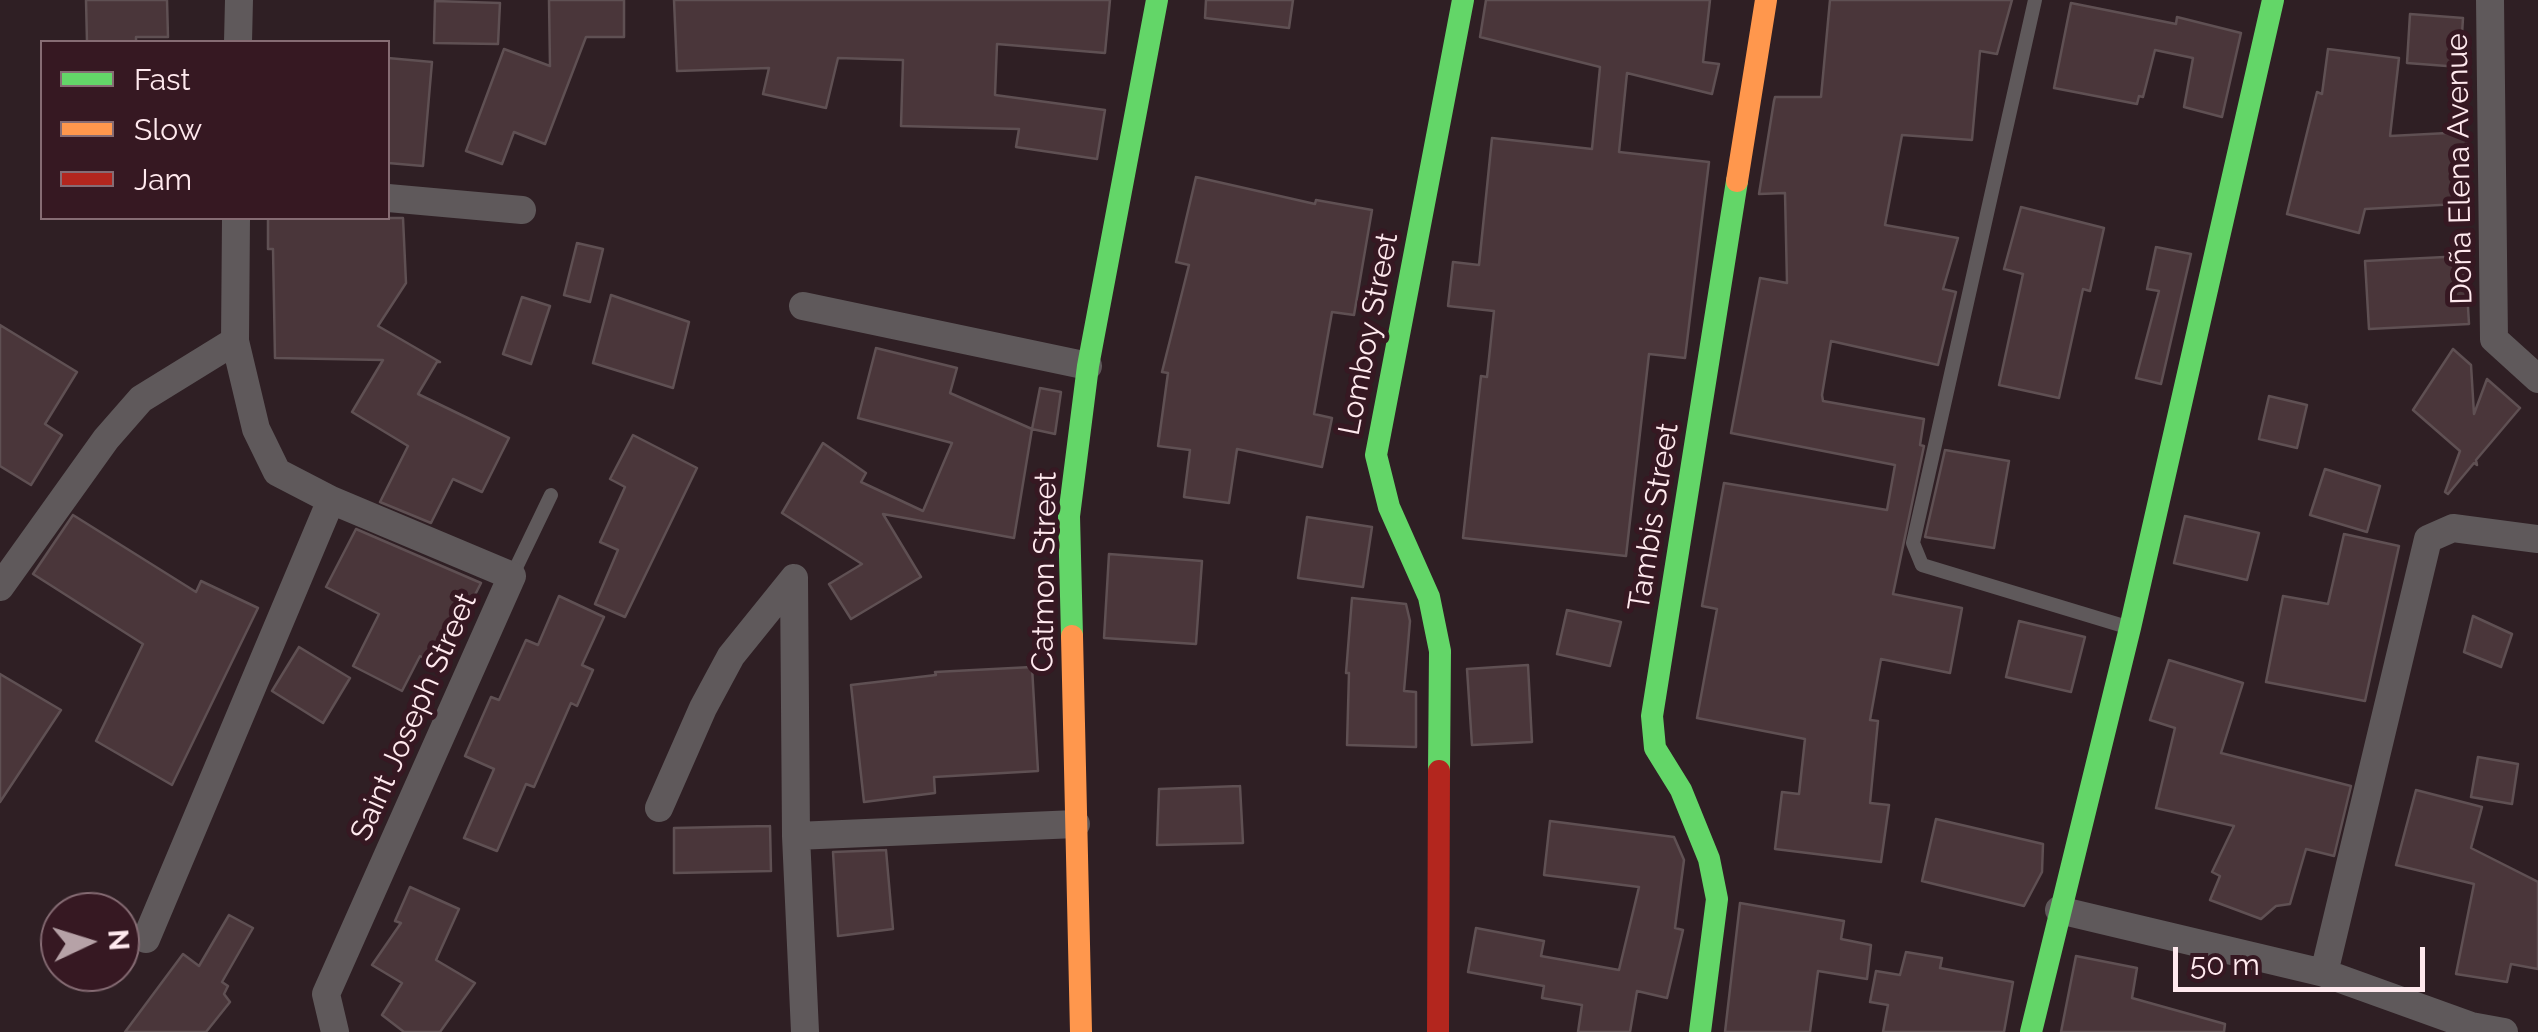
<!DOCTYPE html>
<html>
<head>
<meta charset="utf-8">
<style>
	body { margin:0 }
	#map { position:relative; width:2538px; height:1032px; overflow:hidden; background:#2f1f24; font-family:Raleway,sans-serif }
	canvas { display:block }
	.legend { position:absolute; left:40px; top:40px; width:350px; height:180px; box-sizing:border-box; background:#361822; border:2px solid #866c74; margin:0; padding:12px 18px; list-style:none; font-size:30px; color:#ffe9ee }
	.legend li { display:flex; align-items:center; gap:20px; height:50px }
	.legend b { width:50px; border:2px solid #866c74 }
	.north { position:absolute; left:40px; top:892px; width:100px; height:100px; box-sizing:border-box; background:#361822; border:2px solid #866c74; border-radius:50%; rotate:86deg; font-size:28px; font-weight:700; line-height:40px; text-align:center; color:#ffe9ee }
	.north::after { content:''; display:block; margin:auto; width:35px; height:45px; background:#b6a2a7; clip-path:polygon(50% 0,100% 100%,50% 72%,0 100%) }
	.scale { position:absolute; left:2173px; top:947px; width:252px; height:45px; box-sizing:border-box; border:5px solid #ffe9ee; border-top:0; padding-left:12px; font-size:30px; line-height:35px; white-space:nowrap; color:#ffe9ee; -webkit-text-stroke:8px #361822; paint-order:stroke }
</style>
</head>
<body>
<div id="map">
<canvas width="2538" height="1032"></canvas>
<ul class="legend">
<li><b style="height:12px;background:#63d668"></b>Fast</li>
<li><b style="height:12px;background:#ff974d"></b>Slow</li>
<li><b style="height:12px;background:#b3261e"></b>Jam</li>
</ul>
<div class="north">N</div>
<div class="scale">50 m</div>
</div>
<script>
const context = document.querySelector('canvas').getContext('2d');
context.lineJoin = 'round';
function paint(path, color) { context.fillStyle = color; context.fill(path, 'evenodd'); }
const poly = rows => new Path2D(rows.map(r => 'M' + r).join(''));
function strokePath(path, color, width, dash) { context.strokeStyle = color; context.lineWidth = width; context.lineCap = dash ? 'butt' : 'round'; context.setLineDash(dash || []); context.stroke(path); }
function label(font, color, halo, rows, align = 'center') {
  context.font = font + ' Raleway,sans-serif'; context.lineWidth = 10; context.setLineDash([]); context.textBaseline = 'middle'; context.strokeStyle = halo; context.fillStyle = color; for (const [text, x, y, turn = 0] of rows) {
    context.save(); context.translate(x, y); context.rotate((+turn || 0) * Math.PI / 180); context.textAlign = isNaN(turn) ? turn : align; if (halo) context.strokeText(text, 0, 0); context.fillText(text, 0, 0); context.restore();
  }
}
const building = poly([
	[86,0,167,0,168,37,136,37,136,42,87,42,86,0],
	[549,0,624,0,624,37,586,37,545,144,514,132,502,164,466,151,504,49,550,66,549,0],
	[674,0,1110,0,1105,53,997,44,995,95,1105,110,1097,159,1016,147,1019,129,901,126,903,60,838,58,826,108,763,94,769,68,677,71,674,0],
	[1206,0,1293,0,1289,28,1205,18,1206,0],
	[1486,0,1710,0,1703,62,1719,64,1712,94,1627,73,1619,152,1709,162,1685,358,1649,354,1626,556,1463,538,1481,376,1487,377,1494,311,1448,306,1453,262,1479,265,1492,138,1592,149,1600,67,1480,37,1486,0],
	[1830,0,2012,0,1997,54,1980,51,1972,140,1902,135,1885,225,1958,238,1943,289,1956,292,1938,365,1831,341,1822,395,1823,401,1924,419,1920,445,1924,446,1893,594,1962,608,1950,673,1881,659,1870,720,1878,721,1870,803,1889,805,1881,862,1775,849,1782,792,1799,794,1805,739,1697,718,1717,609,1702,606,1724,483,1887,510,1895,465,1731,433,1760,278,1787,283,1785,193,1759,194,1774,101,1775,97,1821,97,1830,0],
	[435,1,500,3,498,44,434,43,435,1],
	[2071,3,2176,24,2177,17,2241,33,2222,117,2184,107,2193,58,2155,50,2143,97,2139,96,2137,104,2054,88,2071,3],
	[2410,14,2463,18,2460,67,2407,63,2410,14],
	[2328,49,2399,58,2390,136,2467,132,2471,219,2458,204,2365,209,2359,233,2287,214,2317,92,2322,94,2328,49],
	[388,58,432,62,423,166,388,163,388,58],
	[1196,177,1315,204,1316,200,1372,210,1354,315,1332,312,1314,414,1332,418,1322,467,1237,449,1229,503,1184,497,1190,450,1158,446,1168,373,1162,372,1189,265,1176,262,1196,177],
	[2021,207,2104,228,2090,291,2083,289,2059,398,1999,385,2023,274,2004,269,2021,207],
	[268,218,403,218,406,283,378,326,440,362,437,362,418,394,509,438,482,492,453,479,431,523,380,502,408,446,352,412,383,360,275,358,273,249,268,249,268,218],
	[577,243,603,249,590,302,564,295,577,243],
	[2156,247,2191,254,2161,384,2136,378,2159,291,2147,289,2156,247],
	[2465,256,2469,324,2369,329,2365,261,2465,256],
	[611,295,689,322,673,388,593,363,611,295],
	[522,297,550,306,531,364,503,354,522,297],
	[0,325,77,372,45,424,62,435,31,485,0,466,0,325],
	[876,348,957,368,950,393,1032,429,1014,538,883,514,921,577,851,619,829,584,862,564,782,513,823,443,866,473,861,482,923,511,952,443,858,418,876,348],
	[2453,349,2471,365,2474,414,2487,379,2520,408,2476,460,2477,465,2474,463,2448,494,2445,492,2460,451,2413,410,2453,349],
	[1040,388,1061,392,1055,434,1032,429,1040,388],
	[2269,396,2307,405,2297,448,2259,439,2269,396],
	[633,435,697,468,625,617,595,604,618,550,600,542,625,487,610,479,633,435],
	[1945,450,2009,461,1994,548,1925,537,1945,450],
	[2325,469,2380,486,2367,532,2310,515,2325,469],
	[73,515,196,592,201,581,258,608,172,785,96,741,143,644,33,574,73,515],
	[2185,516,2259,533,2247,580,2174,563,2185,516],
	[1307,517,1372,527,1363,587,1298,578,1307,517],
	[356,529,481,583,439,666,420,656,402,691,353,666,379,614,326,587,356,529],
	[2344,534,2399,546,2365,701,2266,682,2283,596,2328,604,2344,534],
	[1109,554,1202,561,1196,644,1104,638,1109,554],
	[559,596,604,617,582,665,593,670,577,706,571,703,534,787,526,784,497,851,464,838,494,769,465,756,491,697,499,700,526,640,538,645,559,596],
	[1352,598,1406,604,1410,621,1404,691,1416,692,1416,747,1347,745,1349,673,1346,673,1352,598],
	[1567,610,1621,622,1610,666,1557,654,1567,610],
	[2473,616,2512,634,2501,667,2464,652,2473,616],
	[2019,621,2085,637,2071,692,2006,677,2019,621],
	[299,647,350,678,323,723,272,691,299,647],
	[2169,660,2243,683,2221,753,2351,786,2334,856,2306,849,2290,904,2276,906,2261,919,2210,900,2220,876,2212,872,2234,826,2156,808,2175,728,2150,720,2169,660],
	[1528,665,1532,742,1472,745,1467,669,1528,665],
	[1032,667,1038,771,934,777,935,793,864,802,851,685,936,675,935,672,1032,667],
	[0,674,61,710,0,802,0,674],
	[2478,757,2518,764,2512,804,2471,797,2478,757],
	[1240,786,1243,843,1157,845,1159,789,1240,786],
	[2416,790,2482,807,2471,848,2538,882,2538,969,2511,964,2507,982,2456,974,2474,884,2396,865,2416,790],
	[1936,819,2043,844,2042,872,2024,906,1922,881,1936,819],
	[1550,821,1674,837,1684,860,1675,928,1683,930,1667,998,1637,991,1630,1032,1578,1032,1582,1005,1542,998,1544,986,1468,972,1476,928,1544,941,1541,956,1619,970,1639,887,1544,875,1550,821],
	[770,826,771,871,674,873,674,828,770,826],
	[886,850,893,929,838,936,833,852,886,850],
	[410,887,459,909,436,960,475,983,440,1032,404,1032,382,1015,402,983,372,965,401,923,395,921,410,887],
	[1740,903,1844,921,1841,939,1871,945,1867,979,1818,971,1810,1032,1725,1032,1740,903],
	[229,915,253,928,222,982,228,986,224,994,230,1002,206,1032,125,1032,183,954,199,966,229,915],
	[1906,952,1942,958,1940,968,2013,982,2004,1032,1883,1032,1888,1005,1870,1002,1876,971,1900,975,1906,952],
	[2076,956,2137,968,2132,998,2225,1024,2224,1032,2061,1032,2076,956]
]);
paint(building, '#4a363a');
strokePath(building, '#5f5053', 2.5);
strokePath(poly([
	[2035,0,1913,543,1922,565,2127,627],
	[512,576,551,495]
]), '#5f595b', 14);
strokePath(poly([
	[2490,0,2494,339,2538,379],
	[238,42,239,0],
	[388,198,522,210],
	[236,218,235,341,256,429,277,472,331,500,512,576,326,994,335,1032],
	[803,306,1088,366],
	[794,578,796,836,805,1032],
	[0,587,106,439,141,399,235,341],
	[659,808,703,708,731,656,794,578],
	[796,836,1076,824],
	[2059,910,2324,973,2471,1026,2504,1032],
	[146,939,331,500],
	[2324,973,2428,539,2453,528,2538,539]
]), '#5f595b', 28);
strokePath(poly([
	[1072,636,1069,516,1088,366,1157,0],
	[1439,771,1440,651,1429,597,1389,507,1376,455,1463,0],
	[1700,1032,1717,899,1709,859,1681,790,1655,748,1652,716,1737,181],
	[2031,1032,2130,628,2273,0]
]), '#63d668', 22);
strokePath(poly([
	[1737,181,1766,0],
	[1072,636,1081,1032]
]), '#ff974d', 22);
strokePath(poly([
	[1438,1032,1439,771]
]), '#b3261e', 22);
label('30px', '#ffe9ee', '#361822', [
	["Doña Elena Avenue",2460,169,-91],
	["Lomboy Street",1369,334,-79],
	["Tambis Street",1654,517,-81],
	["Catmon Street",1045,572,-89],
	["Saint Joseph Street",414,717,-66]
]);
</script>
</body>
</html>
